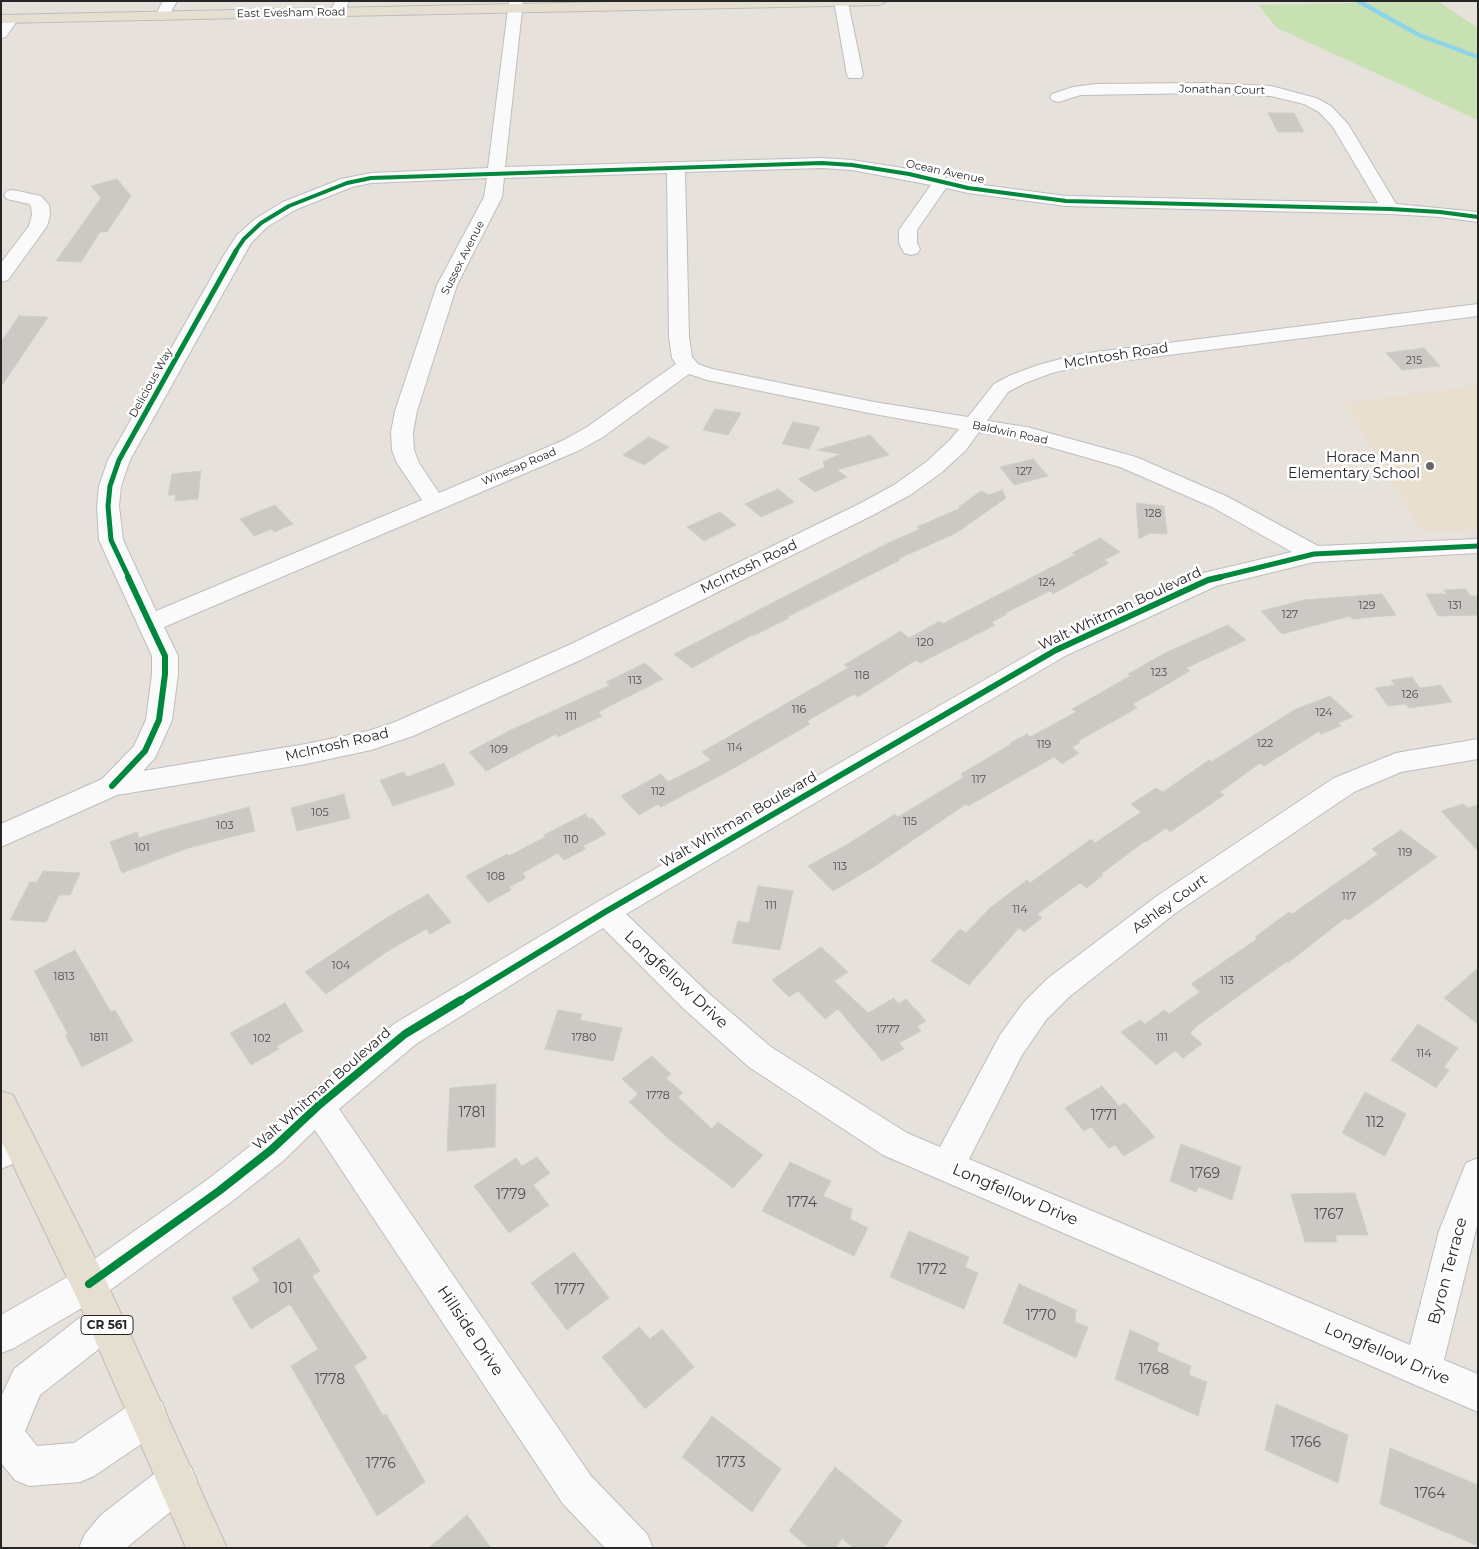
<!DOCTYPE html>
<html>
<head>
<meta charset="utf-8">
<style>
	body { margin:0 }
	#map { position:relative; width:1479px; height:1549px; overflow:hidden; background:#e6e1db; font-family:Montserrat,sans-serif }
	canvas { display:block }
	.frame { position:absolute; inset:0; border:2px solid #262626; pointer-events:none }
</style>
</head>
<body>
<div id="map">
<canvas width="1479" height="1549"></canvas>
<div class="frame"></div>
</div>
<script>
const context = document.querySelector('canvas').getContext('2d');
context.lineJoin = 'round';
function paint(path, color) { context.fillStyle = color; context.fill(path, 'evenodd'); }
const poly = rows => new Path2D(rows.map(r => 'M' + r).join(''));
function strokePath(path, color, width, dash) { context.strokeStyle = color; context.lineWidth = width; context.lineCap = dash ? 'butt' : 'round'; context.setLineDash(dash || []); context.stroke(path); }
function label(font, color, halo, rows, align = 'center') {
  context.font = font + ' Montserrat,sans-serif'; context.lineWidth = 5; context.setLineDash([]); context.textBaseline = 'middle'; context.strokeStyle = halo; context.fillStyle = color; for (const [text, x, y, turn = 0] of rows) {
    context.save(); context.translate(x, y); context.rotate((+turn || 0) * Math.PI / 180); context.textAlign = isNaN(turn) ? turn : align; if (halo) context.strokeText(text, 0, 0); context.fillText(text, 0, 0); context.restore();
  }
}
paint(poly([
	[1478,385,1478,530,1422,532,1344,403]
]), '#e9dfcf');
paint(poly([
	[1438,1,1478,28,1478,120,1277,28,1258,5]
]), '#c8e1b3');
strokePath(poly([
	[1358,1,1419,35,1478,57]
]), '#8ed4e8', 4.5);
const building = poly([
	[1268,113,1294,113,1304,132,1278,132,1268,113],
	[117,179,131,196,107,232,100,232,81,262,56,261,101,198,91,186,117,179],
	[19,316,48,317,1,387,1,342,19,316],
	[1424,348,1440,366,1402,370,1386,353,1424,348],
	[715,409,741,413,728,435,703,430,715,409],
	[793,422,820,427,809,449,782,444,793,422],
	[870,435,889,455,837,470,847,477,815,492,798,479,825,467,823,462,840,454,817,450,870,435],
	[649,437,669,447,644,465,623,455,649,437],
	[1033,459,1048,476,1014,485,1000,467,1033,459],
	[201,471,198,499,175,501,176,495,168,495,172,474,201,471],
	[778,489,794,502,761,517,745,504,778,489],
	[1002,490,1006,498,956,533,898,559,900,560,787,617,789,618,753,636,752,635,692,668,674,654,886,544,920,529,917,527,961,508,959,507,981,491,989,495,1002,490],
	[1136,503,1164,506,1167,534,1150,533,1139,539,1136,503],
	[275,505,293,524,274,532,272,529,254,536,240,519,275,505],
	[720,512,736,525,704,541,687,527,720,512],
	[1100,538,1120,552,1104,560,1109,563,1053,594,1050,591,1005,613,1007,614,992,622,995,625,920,663,916,660,858,697,854,694,807,721,810,724,725,773,661,807,658,804,639,815,621,796,661,774,668,782,711,760,702,752,848,668,844,665,901,631,909,638,940,621,942,624,1075,555,1072,553,1100,538],
	[1466,589,1470,596,1478,596,1478,615,1438,616,1426,594,1447,594,1444,590,1466,589],
	[1382,594,1396,615,1352,619,1350,616,1282,634,1261,611,1304,600,1382,594],
	[1228,625,1246,640,1186,668,1190,671,1133,704,1137,708,1078,741,1080,743,1072,747,1079,753,1062,764,1054,757,968,806,966,804,872,868,833,891,808,866,848,844,895,814,898,817,964,777,961,774,1011,744,1010,743,1027,734,1030,737,1076,712,1072,709,1130,676,1128,674,1165,653,1228,625],
	[645,663,663,679,598,712,602,716,558,737,556,734,486,771,469,752,511,730,610,685,606,682,645,663],
	[1412,677,1420,688,1441,685,1452,702,1409,708,1406,704,1388,706,1375,688,1395,685,1391,680,1412,677],
	[1330,696,1353,717,1338,723,1341,726,1321,734,1319,731,1264,766,1260,763,1220,792,1224,795,1170,832,1166,828,1146,842,1145,841,1101,874,1103,875,1087,888,1080,883,1037,914,1042,918,1024,932,1019,928,969,985,931,961,960,929,966,933,990,908,1027,880,1030,883,1091,839,1095,843,1141,812,1131,804,1156,788,1163,792,1209,760,1211,762,1296,709,1330,696],
	[444,763,455,785,393,806,380,780,404,772,407,777,444,763],
	[344,794,350,818,297,831,291,808,344,794],
	[1463,804,1468,808,1478,805,1478,851,1441,811,1463,804],
	[249,807,255,831,188,848,122,873,110,842,137,832,139,838,160,831,249,807],
	[585,814,589,819,592,818,606,834,583,846,586,849,564,860,558,853,522,873,526,878,509,887,511,890,488,903,466,876,507,854,509,856,545,837,544,835,585,814],
	[1401,830,1437,857,1349,920,1345,918,1288,963,1286,962,1198,1025,1190,1033,1202,1044,1183,1058,1175,1051,1156,1065,1121,1032,1140,1020,1145,1024,1164,1010,1169,1014,1200,992,1191,984,1257,939,1255,937,1289,912,1292,914,1378,854,1372,849,1401,830],
	[43,871,80,873,70,895,59,895,46,922,10,920,30,882,37,882,43,871],
	[758,886,793,891,780,950,732,943,738,921,749,923,758,886],
	[428,894,451,922,430,934,426,929,388,951,326,994,305,972,386,918,428,894],
	[821,947,848,972,834,981,868,1013,894,998,898,1004,906,999,926,1021,917,1026,921,1031,899,1043,904,1049,882,1061,838,1009,825,1019,798,991,789,997,772,980,821,947],
	[75,950,111,1012,115,1010,133,1041,82,1067,65,1035,68,1034,34,971,75,950],
	[1478,968,1478,1024,1444,998,1478,968],
	[285,1003,303,1031,277,1046,279,1049,251,1065,230,1033,285,1003],
	[558,1010,582,1014,580,1020,622,1028,613,1061,545,1049,558,1010],
	[1418,1024,1458,1048,1444,1067,1449,1070,1436,1088,1391,1060,1418,1024],
	[652,1056,671,1074,666,1078,683,1093,678,1097,712,1129,718,1122,763,1155,733,1188,671,1141,629,1102,638,1094,622,1079,652,1056],
	[496,1084,495,1147,447,1151,450,1088,496,1084],
	[1102,1086,1119,1106,1125,1103,1155,1137,1124,1156,1115,1145,1109,1148,1091,1127,1084,1131,1065,1108,1102,1086],
	[1365,1092,1406,1114,1385,1156,1342,1133,1365,1092],
	[1181,1144,1241,1167,1232,1200,1199,1187,1196,1192,1170,1181,1181,1144],
	[537,1157,550,1173,533,1185,549,1205,509,1233,474,1186,516,1158,522,1166,537,1157],
	[790,1162,831,1181,823,1196,852,1209,850,1219,868,1228,854,1256,762,1211,790,1162],
	[1355,1193,1368,1235,1335,1235,1337,1242,1305,1242,1291,1194,1355,1193],
	[909,1231,969,1257,965,1267,978,1273,964,1309,890,1277,909,1231],
	[299,1238,320,1271,312,1276,367,1358,354,1366,383,1416,386,1414,425,1482,377,1516,291,1366,318,1349,290,1304,251,1329,232,1298,260,1281,252,1268,299,1238],
	[574,1252,609,1298,567,1330,531,1283,574,1252],
	[1019,1284,1076,1310,1075,1322,1088,1327,1076,1358,1003,1323,1019,1284],
	[639,1327,650,1339,662,1329,694,1367,645,1409,602,1357,639,1327],
	[1130,1330,1159,1343,1157,1351,1191,1366,1189,1375,1207,1382,1198,1416,1115,1379,1130,1330],
	[1276,1404,1348,1435,1338,1483,1265,1450,1276,1404],
	[712,1416,781,1469,752,1512,682,1457,712,1416],
	[1390,1448,1478,1485,1478,1546,1380,1504,1390,1448],
	[835,1467,902,1521,884,1548,853,1548,842,1538,836,1548,809,1548,789,1531,835,1467],
	[467,1515,491,1548,429,1548,467,1515]
]);
paint(building, '#ccc9c5');
strokePath(building, '#d0cdc8', 1);
const minor = poly([
	[163,1,177,1,167,19,162,20,157,19,155,16,163,1],
	[335,1,349,1,343,15,333,15,331,12,335,1],
	[509,1,523,1,505,167,822,158,852,160,909,169,968,183,1066,196,1378,203,1333,127,1319,112,1304,104,1271,96,1205,93,1081,95,1058,102,1052,100,1050,97,1052,94,1073,87,1096,84,1205,83,1271,86,1316,98,1331,106,1348,124,1396,204,1478,212,1478,222,1440,217,1390,214,1066,206,968,193,946,188,917,230,917,243,920,249,918,253,911,255,904,253,899,243,899,230,931,185,852,170,822,168,685,172,689,337,692,357,698,364,712,369,874,402,968,417,994,384,1011,375,1038,365,1080,354,1478,304,1478,316,1081,366,1052,373,1025,383,1008,392,987,421,1027,427,1136,457,1228,497,1318,546,1478,539,1478,553,1314,562,1216,586,1065,656,626,914,706,991,771,1047,907,1133,940,1147,1000,1035,1024,1002,1047,979,1157,896,1334,778,1396,753,1478,739,1478,759,1401,772,1354,792,1177,912,1069,997,1046,1020,1022,1055,969,1159,1410,1345,1439,1231,1466,1163,1478,1158,1478,1222,1444,1360,1478,1374,1478,1412,883,1155,749,1067,684,1009,603,928,416,1044,339,1109,591,1476,647,1534,653,1548,605,1548,563,1504,315,1130,283,1161,231,1202,102,1296,14,1348,1,1353,1,1315,76,1272,207,1180,259,1139,306,1096,394,1024,594,904,1047,644,1199,574,1292,552,1212,507,1120,467,1025,440,979,432,966,450,941,473,910,495,873,515,587,657,413,736,371,750,306,764,117,795,1,847,1,824,102,779,134,746,146,720,152,674,152,656,99,540,97,506,99,486,108,460,224,255,237,235,255,219,283,202,341,179,371,173,488,168,509,1],
	[667,173,669,337,672,358,676,364,587,427,564,440,439,493,419,463,414,450,413,432,417,411,457,285,502,197,504,178,667,173],
	[487,178,484,197,437,285,395,411,391,432,392,450,397,463,422,500,156,611,123,540,119,506,121,486,130,460,251,243,267,227,295,210,352,187,371,183,487,178],
	[689,374,707,380,874,414,959,429,950,440,925,463,894,485,857,505,569,645,395,722,368,731,306,744,143,771,155,758,172,720,178,674,178,656,164,627,580,450,603,437,689,374],
	[834,1,848,2,863,75,861,78,849,78,847,75,834,1],
	[11,15,16,16,18,19,6,37,1,38,1,23,6,16,11,15],
	[13,190,41,196,49,205,50,215,47,226,8,280,1,282,1,263,29,226,32,215,31,206,29,204,7,199,4,195,7,191,13,190],
	[20,1129,32,1133,37,1144,32,1155,1,1169,1,1137,20,1129],
	[105,1303,118,1308,123,1321,118,1334,40,1395,25,1431,37,1446,74,1443,134,1402,148,1397,162,1402,167,1416,162,1430,94,1476,80,1482,29,1486,15,1480,1,1463,1,1397,14,1369,92,1308,105,1303],
	[177,1461,191,1467,197,1481,191,1495,126,1548,79,1548,85,1534,101,1515,163,1467,177,1461]
]);
const major = poly([
	[656,1,887,1,880,5,1,23,1,15,656,1],
	[1,1091,13,1095,102,1272,227,1548,186,1548,76,1296,1,1140,1,1091]
]);
strokePath(minor, '#bfbdbd', 2);
strokePath(major, '#bebdbb', 2);
paint(minor, '#fbfafa');
paint(major, '#e5dfd1');
strokePath(poly([
	[235,252,244,239,261,223,289,206,347,183,371,178,822,163,852,165,909,174,968,188,1066,201,1390,209,1440,212,1478,217]
]), '#00873e', 4);
strokePath(poly([
	[129,578,111,540,108,506,110,486,119,460,236,251],
	[1216,578,1314,554,1478,546]
]), '#00873e', 5);
strokePath(poly([
	[112,786,145,751,159,720,165,674,165,656,128,577],
	[459,1001,605,912,1056,650,1208,580,1221,577]
]), '#00873e', 6);
strokePath(poly([
	[89,1284,219,1191,271,1150,318,1106,405,1034,461,1000]
]), '#00873e', 8);
for (const [x, y, r, color] of [
	[1430,466,5,"#696765"]
]) { const dot = new Path2D(); dot.arc(x, y, r, 0, 2 * Math.PI); context.fillStyle = color; context.fill(dot); strokePath(dot, '#fff', 2); }
label('11px', '#262626', '#fff', [
	["East Evesham Road",291,13,-1],
	["Jonathan Court",1222,90,1],
	["Ocean Avenue",945,172,12],
	["Sussex Avenue",463,258,-63],
	["Delicious Way",151,383,-61],
	["Baldwin Road",1010,433,12],
	["Winesap Road",519,467,-23]
]);
label('11px', '#50504e', null, [
	["215",1414,361],
	["127",1024,472],
	["128",1153,514],
	["124",1047,583],
	["129",1367,606],
	["131",1455,606],
	["127",1290,615],
	["120",925,643],
	["123",1159,673],
	["118",862,676],
	["113",635,681],
	["126",1410,695],
	["116",799,710],
	["124",1324,713],
	["111",571,717],
	["122",1265,744],
	["119",1044,745],
	["114",735,748],
	["109",499,750],
	["117",979,780],
	["112",658,792],
	["105",320,813],
	["115",910,822],
	["103",225,826],
	["110",571,840],
	["101",142,848],
	["119",1405,853],
	["113",840,867],
	["108",496,877],
	["117",1349,897],
	["111",771,906],
	["114",1020,910],
	["104",341,966],
	["1813",64,977],
	["113",1227,981],
	["1777",888,1030],
	["1811",99,1038],
	["1780",584,1038],
	["111",1162,1038],
	["102",262,1039],
	["114",1424,1054],
	["1778",658,1096]
]);
for (const [x, y, w] of [
	[107,1325,52]
]) { const box = new Path2D(); box.roundRect(x - w / 2, y - 9.5, w, 19, 4); context.fillStyle = '#fff'; context.fill(box); strokePath(box, '#262626', 1); }
label('bold 12px', '#262626', null, [
	["CR 561",107,1325]
]);
label('14px', '#262626', '#fff', [
	["McIntosh Road",1116,356,-9],
	["McIntosh Road",749,567,-26],
	["Walt Whitman Boulevard",1120,609,-25],
	["McIntosh Road",337,745,-13],
	["Walt Whitman Boulevard",739,820,-30],
	["Ashley Court",1170,904,-36],
	["Walt Whitman Boulevard",322,1089,-41]
]);
label('14px', '#262626', '#fff', [
	["Horace Mann",1420,458],
	["Elementary School",1420,474]
], 'right');
label('14px', '#50504e', null, [
	["1781",472,1113],
	["1771",1104,1116],
	["112",1375,1123],
	["1769",1205,1174],
	["1779",511,1195],
	["1774",802,1203],
	["1767",1329,1215],
	["1772",932,1270],
	["101",283,1289],
	["1777",570,1290],
	["1770",1041,1316],
	["1768",1154,1370],
	["1778",330,1380],
	["1766",1306,1443],
	["1773",731,1463],
	["1776",381,1464],
	["1764",1430,1494]
]);
label('16px', '#262626', '#fff', [
	["Longfellow Drive",676,980,43],
	["Longfellow Drive",1015,1195,23],
	["Byron Terrace",1448,1271,-75],
	["Hillside Drive",470,1331,56],
	["Longfellow Drive",1387,1354,23]
]);
</script>
</body>
</html>
